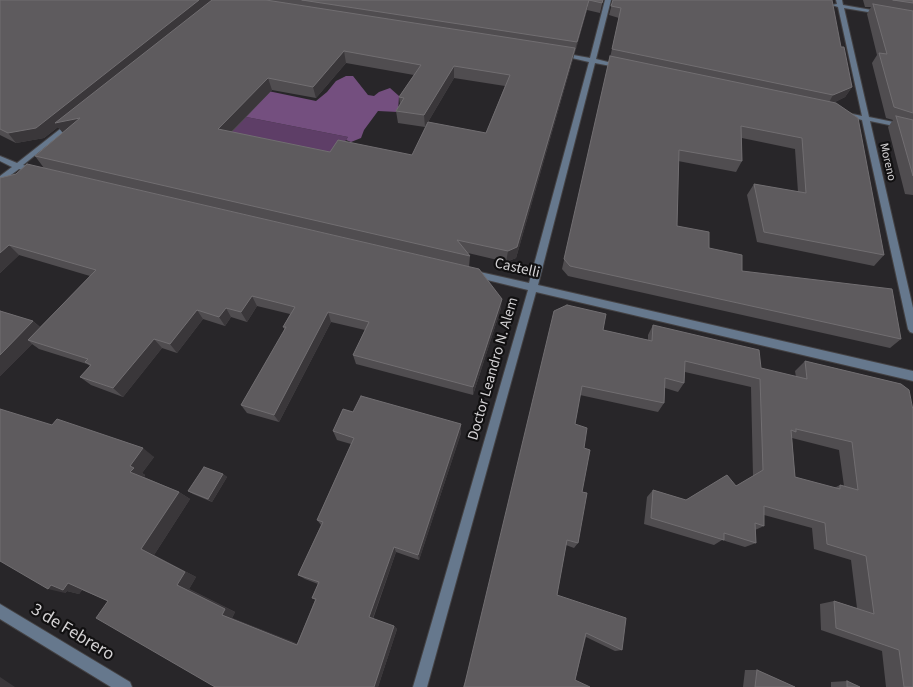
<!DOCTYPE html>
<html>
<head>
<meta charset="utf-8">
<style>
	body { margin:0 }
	canvas { display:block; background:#282629 }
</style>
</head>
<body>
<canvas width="913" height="687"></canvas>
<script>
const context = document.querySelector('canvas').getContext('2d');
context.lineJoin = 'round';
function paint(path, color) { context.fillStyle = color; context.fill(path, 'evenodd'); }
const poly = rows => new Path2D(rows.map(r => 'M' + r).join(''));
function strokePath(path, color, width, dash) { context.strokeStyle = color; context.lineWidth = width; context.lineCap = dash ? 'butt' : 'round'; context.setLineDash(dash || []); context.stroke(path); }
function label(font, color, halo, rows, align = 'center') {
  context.font = font + ' "Source Sans 3",sans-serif'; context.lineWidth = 4.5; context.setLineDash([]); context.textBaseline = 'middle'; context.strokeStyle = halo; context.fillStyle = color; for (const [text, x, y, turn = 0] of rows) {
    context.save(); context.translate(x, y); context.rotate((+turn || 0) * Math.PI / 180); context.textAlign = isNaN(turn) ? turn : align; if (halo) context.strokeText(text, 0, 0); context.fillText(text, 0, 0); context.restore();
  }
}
paint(poly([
	[130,94,221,112,348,137,329,165,243,147]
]), '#5e3e67');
paint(poly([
	[346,76,353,76,368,95,374,96,379,92,390,88,399,96,398,112,378,111,364,130,361,138,351,142,346,140,348,137,221,112,244,86,316,101,327,92,336,81]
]), '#744f7f');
const minor = poly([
	[605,0,611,0,596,59,624,66,621,68,595,63,538,285,913,371,913,381,536,292,427,687,413,687,528,290,471,276,466,273,471,270,529,283,589,62,559,55,562,53,590,58,605,0],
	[836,0,842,0,843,5,883,12,880,14,844,8,869,117,913,126,913,130,870,121,913,308,913,333,910,332,908,329,862,120,840,114,843,112,862,116,838,7,832,5,837,4,836,0],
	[69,122,75,123,23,165,39,169,39,173,19,169,0,183,0,176,12,167,0,161,0,156,17,163,69,122],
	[0,604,130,682,132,687,111,687,0,619,0,604]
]);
strokePath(minor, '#444244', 2);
paint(minor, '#66788d');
paint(poly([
	[0,0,603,0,600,13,587,10,516,258,506,262,468,253,470,256,469,267,44,168,35,156,63,133,58,127,44,138,16,143,0,135],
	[346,63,414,75,399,97,400,105,396,111,398,123,425,127,454,78,505,86,486,133,412,155,330,152,232,132,272,90,316,98],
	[613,0,841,47,852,87,845,97,833,103,884,255,874,266,757,242,747,195,754,184,798,192,795,149,742,138,742,161,736,172,678,161,677,226,742,271,901,339,890,348,568,276,562,269,619,18,609,15],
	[863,0,913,0,913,195,905,194,888,127,893,120,886,118,872,63,877,55,867,14,871,7,865,7],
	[0,178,501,308,473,395,356,364,353,355,365,330,331,322,279,422,247,413,241,405,285,330,283,327,290,314,257,306,247,322,231,317,225,326,203,319,177,353,162,348,123,397,91,385,80,377,90,366,87,364,39,349,32,344,0,376,0,311,33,321,40,327,90,276,19,255,0,273],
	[653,325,761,368,796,377,795,371,805,361,901,384,913,687,886,687,882,651,821,630,820,604,834,601,857,608,851,560,814,549,812,528,764,515,764,526,755,530,756,543,745,547,722,540,714,545,644,524,647,497,653,490,686,500,736,486,753,476,751,387,685,372,684,383,678,392,665,388,664,403,658,412,580,395,575,424,584,448,582,492,578,543,574,548,566,545,557,595,622,650,615,651,586,637,575,680,463,687,603,330,648,340,648,335],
	[792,438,839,450,844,486,840,485,834,488,795,477],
	[353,412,461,433,419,560,396,552,373,619,394,626,397,629,378,687,215,687,108,601,82,590,79,594,67,591,65,593,52,425,154,457,142,473,145,475,144,477,179,492,190,499,154,555,196,577,189,589,235,612,232,618,297,644,315,600,312,598,318,584,305,579,298,575,321,525,317,520,351,444,337,440,333,431],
	[223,474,227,477,212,502,193,494,188,491],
	[745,670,757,670,795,687,743,687],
	[847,681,860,687,831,687,831,682]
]), '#504d50');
paint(poly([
	[199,0,215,0,64,134,58,127,44,138,16,143,8,133],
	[589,0,587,10,575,53,577,42],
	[575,48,573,59,516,258,506,262,508,251],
	[344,51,346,63,316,98,313,87],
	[454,66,454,78,425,127,424,115],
	[268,78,272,90,223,140,218,129],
	[852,87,845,97,827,106,833,95],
	[9,245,19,255,0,273,0,253],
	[252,296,257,306,247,322,241,312],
	[502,299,501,308,473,395,473,387],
	[226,308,231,317,225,326,219,317],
	[197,310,203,319,177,353,170,344],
	[328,312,331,322,279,422,274,415],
	[33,321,44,331,28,340,32,344,0,376,0,355],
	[154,339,162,348,123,397,113,388],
	[461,424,461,433,419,560,418,555],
	[143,448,154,457,142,473,145,475,142,480,130,472,130,466],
	[223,474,227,477,212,502,208,499],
	[179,492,190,499,154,555,196,577,189,589,235,612,232,618,304,646,297,645,222,615,177,585,141,549],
	[394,547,396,552,372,620,369,617],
	[68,583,84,587,79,594,67,591,65,593,48,589,51,585],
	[394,626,397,629,378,687,374,687],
	[0,677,15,687,0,687]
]), '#3a373a');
const building = poly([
	[0,0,199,0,36,128,8,133,0,129,0,0],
	[212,0,266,0,575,48,517,247,508,251,457,240,470,256,35,156,80,118,55,123,212,0],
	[344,51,421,65,399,97,404,98,396,111,424,115,454,66,510,75,486,133,428,122,412,155,338,140,330,152,218,129,268,78,313,87,344,51],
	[302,0,589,0,577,42,302,0],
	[589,0,603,0,602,3,589,0],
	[613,0,832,0,841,47,844,47,852,87,833,95,612,49,621,8,611,6,613,0],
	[893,0,913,0,913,3,893,0],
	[873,4,913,11,913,113,894,107,879,53,887,54,873,4],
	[610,56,836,103,858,118,884,255,764,232,754,184,806,193,802,138,741,126,742,161,679,150,677,226,709,232,709,248,742,255,742,271,892,289,901,339,570,266,564,259,610,56],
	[896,116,913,120,913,176,896,116],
	[27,164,479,269,502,299,473,387,353,355,369,322,328,312,274,415,241,405,286,327,283,327,295,307,252,296,241,312,226,308,219,317,197,310,170,344,154,339,113,388,80,377,91,365,85,362,88,359,28,340,96,270,9,245,0,253,0,178,16,174,27,164],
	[567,305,606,314,603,330,652,341,653,325,759,350,761,368,807,379,805,361,901,384,909,390,913,410,913,687,904,687,899,650,836,628,834,601,874,614,866,556,827,544,825,523,764,506,764,526,755,523,756,543,724,533,724,540,651,518,653,490,686,500,727,475,736,486,763,470,760,379,685,361,684,383,665,378,664,403,582,386,575,424,587,428,584,448,590,450,582,492,587,493,578,543,567,540,557,595,626,618,622,650,586,633,575,680,590,687,464,687,554,311,567,305],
	[796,429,852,442,858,490,840,485,840,489,795,477,791,430,796,432,796,429],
	[0,311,33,321,0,355,0,311],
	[361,396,461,424,418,555,394,547,369,617,394,626,374,687,215,687,96,618,108,601,68,583,63,590,51,585,48,589,0,561,0,409,52,425,57,419,143,448,130,466,134,468,130,472,179,492,141,549,185,572,177,585,225,609,222,615,297,645,316,599,312,598,319,582,298,575,323,522,317,520,354,438,333,431,343,409,353,412,361,396],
	[204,467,223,474,208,499,188,491,204,467],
	[757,670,795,687,755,687,757,670],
	[847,681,860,687,847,687,847,681]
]);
paint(building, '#5e5b5e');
strokePath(building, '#716e71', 1);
label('12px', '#d4d2d4', '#111011', [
	["Moreno",887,162,77]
]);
label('15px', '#d4d2d4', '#111011', [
	["Castelli",517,269,13],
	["Doctor Leandro N. Alem",494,369,-74]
]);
label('18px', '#d4d2d4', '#111011', [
	["3 de Febrero",72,633,31]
]);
</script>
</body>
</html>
